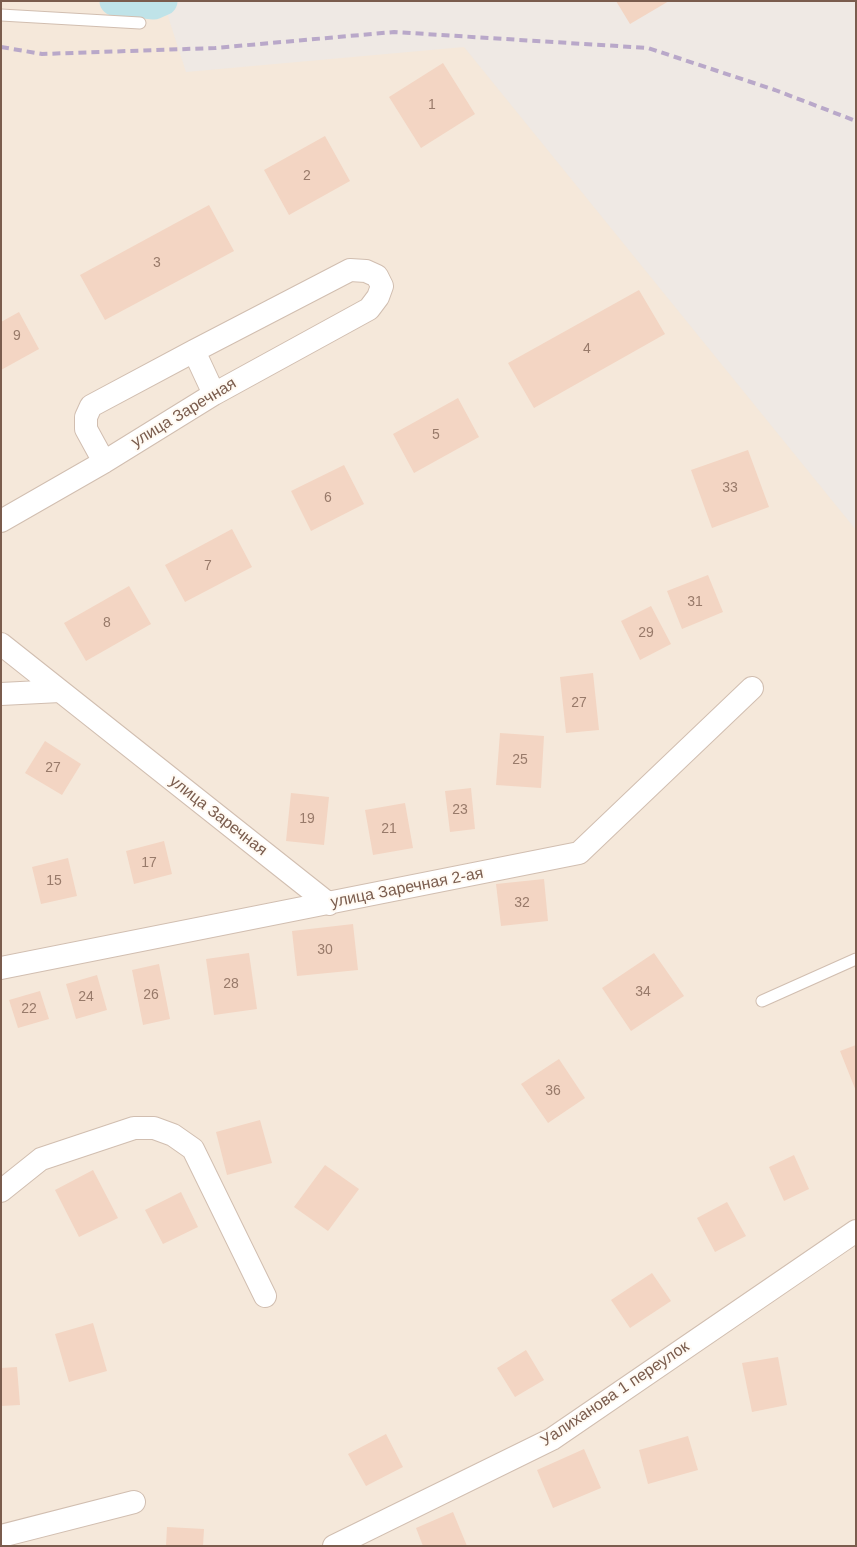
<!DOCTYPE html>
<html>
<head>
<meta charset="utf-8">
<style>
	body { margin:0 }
	#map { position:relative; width:857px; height:1547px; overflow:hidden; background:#fdf6ec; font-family:Arial,sans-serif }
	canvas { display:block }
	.frame { position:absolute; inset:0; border:2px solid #7a5c4d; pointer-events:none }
</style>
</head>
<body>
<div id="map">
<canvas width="857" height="1547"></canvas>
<div class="frame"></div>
</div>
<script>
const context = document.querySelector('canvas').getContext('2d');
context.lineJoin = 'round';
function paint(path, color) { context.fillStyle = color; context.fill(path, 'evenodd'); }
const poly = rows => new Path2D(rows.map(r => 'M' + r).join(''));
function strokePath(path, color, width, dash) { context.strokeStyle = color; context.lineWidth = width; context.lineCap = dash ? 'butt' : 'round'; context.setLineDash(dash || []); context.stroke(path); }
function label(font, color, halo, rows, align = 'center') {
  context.font = font + ' Arial,sans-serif'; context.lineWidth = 4; context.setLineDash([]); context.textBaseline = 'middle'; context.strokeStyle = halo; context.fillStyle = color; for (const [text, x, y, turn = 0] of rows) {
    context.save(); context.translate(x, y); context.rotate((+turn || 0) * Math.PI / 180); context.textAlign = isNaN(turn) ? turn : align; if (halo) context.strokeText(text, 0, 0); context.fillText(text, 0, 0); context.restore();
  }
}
paint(poly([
	[1,1,856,1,856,1546,1,1546]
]), '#f5e8da');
paint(poly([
	[163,1,856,1,856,530,464,47,186,72]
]), '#efe9e4');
strokePath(poly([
	[114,1,154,5,163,1]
]), '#bfe3e8', 29);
paint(poly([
	[616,1,669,1,630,24],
	[443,63,475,114,421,148,389,97],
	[325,136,350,181,289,215,264,170],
	[209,205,234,251,105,320,80,275],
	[639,290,665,334,534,408,508,363],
	[19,312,39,349,1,370,1,322],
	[458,398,479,437,414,473,393,434],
	[748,450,769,507,712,528,691,470],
	[344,465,364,504,311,531,291,491],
	[232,529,252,567,185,602,165,565],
	[708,575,723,612,682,629,667,591],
	[129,586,151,624,86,661,64,623],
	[651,606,671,644,640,660,621,621],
	[593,673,599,730,566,733,560,677],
	[500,733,544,736,541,788,496,785],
	[45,741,81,764,62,795,25,773],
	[471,788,475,829,450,832,445,791],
	[291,793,329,797,324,845,286,841],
	[405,803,413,848,373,855,365,810],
	[164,841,172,874,134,884,126,851],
	[68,858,77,896,41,904,32,867],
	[544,879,548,921,501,926,496,884],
	[353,924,358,970,297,976,292,931],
	[249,953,257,1009,214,1015,206,959],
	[654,953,684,996,631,1031,602,988],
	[159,964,170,1019,143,1025,132,970],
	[97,975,107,1010,76,1019,66,984],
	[40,991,49,1019,18,1028,9,1000],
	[856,1045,856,1091,840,1051],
	[559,1059,585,1098,548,1123,521,1084],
	[260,1120,272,1163,227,1175,216,1132],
	[794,1155,809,1189,784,1201,769,1167],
	[325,1165,359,1189,328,1231,294,1207],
	[93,1170,118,1218,79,1237,55,1190],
	[181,1192,198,1227,163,1244,145,1210],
	[727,1202,746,1236,715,1252,697,1218],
	[652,1273,671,1301,630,1328,611,1300],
	[93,1323,107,1371,69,1382,55,1334],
	[526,1350,544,1380,515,1397,497,1368],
	[778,1357,787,1405,752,1412,742,1363],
	[17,1367,20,1405,1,1406,1,1368],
	[386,1434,403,1467,366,1486,348,1454],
	[688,1436,698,1470,648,1484,639,1450],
	[584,1449,601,1488,553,1508,537,1470],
	[453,1512,467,1546,423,1546,416,1528],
	[167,1527,204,1529,203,1546,166,1546]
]), '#f3d5c3');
const service = poly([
	[1,15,140,23],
	[762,1001,856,959]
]);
const minor = poly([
	[194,351,214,394],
	[1,521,104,462,214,394,369,309,378,297,382,286,377,276,366,271,350,270,194,351,91,406,86,417,86,429,104,462],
	[1,644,329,904],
	[1,694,60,691],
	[1,968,579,853,752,688],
	[1,1191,41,1159,134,1128,154,1128,173,1135,193,1149,265,1296],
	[1,1536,134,1502],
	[334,1546,552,1439,856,1231]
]);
strokePath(service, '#d1beb0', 13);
strokePath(minor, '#d1beb0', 24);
strokePath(service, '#fff', 11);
strokePath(minor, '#fff', 22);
strokePath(poly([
	[1,47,42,54,215,48,394,32,648,48,775,90,856,121]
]), '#b9a8c9', 4, [8, 5]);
label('14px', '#987a6a', null, [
	["1",432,105],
	["2",307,176],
	["3",157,263],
	["9",17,336],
	["4",587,349],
	["5",436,435],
	["33",730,488],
	["6",328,498],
	["7",208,566],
	["31",695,602],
	["8",107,623],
	["29",646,633],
	["27",579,703],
	["25",520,760],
	["27",53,768],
	["23",460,810],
	["19",307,819],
	["21",389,829],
	["17",149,863],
	["15",54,881],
	["32",522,903],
	["30",325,950],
	["28",231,984],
	["34",643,992],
	["26",151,995],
	["24",86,997],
	["22",29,1009],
	["36",553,1091]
]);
label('16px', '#7a5c4d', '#fffaf3', [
	["улица Заречная",184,413,-31],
	["улица Заречная",218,816,38],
	["улица Заречная 2-ая",407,888,-11],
	["Уалиханова 1 переулок",615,1394,-34]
]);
</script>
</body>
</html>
